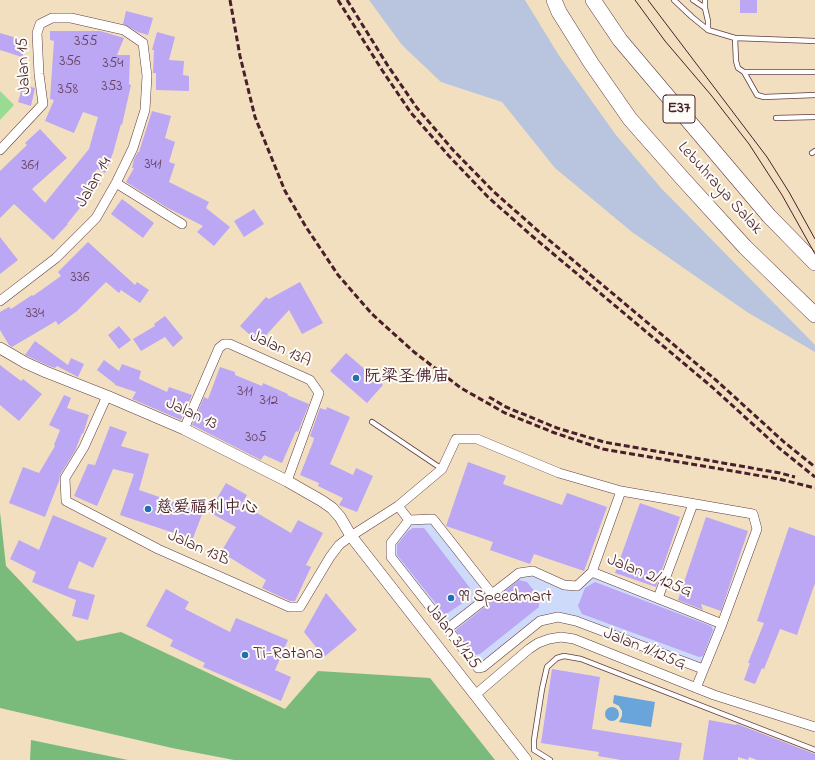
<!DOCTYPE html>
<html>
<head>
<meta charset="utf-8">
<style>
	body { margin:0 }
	canvas { display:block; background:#f1dfc0 }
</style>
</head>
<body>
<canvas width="815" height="760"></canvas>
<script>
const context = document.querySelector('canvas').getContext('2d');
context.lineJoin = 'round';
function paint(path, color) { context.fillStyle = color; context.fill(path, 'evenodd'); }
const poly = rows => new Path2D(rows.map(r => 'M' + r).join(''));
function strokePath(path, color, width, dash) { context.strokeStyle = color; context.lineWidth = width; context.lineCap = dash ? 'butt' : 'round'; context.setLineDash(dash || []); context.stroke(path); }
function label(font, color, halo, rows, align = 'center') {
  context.font = font + ' "Indie Flower","LXGW WenKai TC",sans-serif'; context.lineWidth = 4; context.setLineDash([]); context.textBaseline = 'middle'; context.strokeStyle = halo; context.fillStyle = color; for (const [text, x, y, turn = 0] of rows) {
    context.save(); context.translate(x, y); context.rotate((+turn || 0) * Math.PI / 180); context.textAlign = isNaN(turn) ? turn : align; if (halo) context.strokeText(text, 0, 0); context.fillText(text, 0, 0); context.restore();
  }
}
paint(poly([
	[431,523,490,598,519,576,533,575,563,589,592,576,716,626,701,664,558,613,480,665,393,556,393,544,408,524]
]), '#cedafa');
paint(poly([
	[369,0,525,0,558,54,616,135,661,188,815,345,815,352,747,312,632,232,555,168,502,102,441,82,402,45]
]), '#b9c4de');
paint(poly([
	[0,91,14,105,0,120]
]), '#99db92');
paint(poly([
	[0,512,6,566,77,641,121,632,285,709,318,671,430,678,495,760,234,760,172,748,0,708],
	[31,740,128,760,30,760]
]), '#7abb7c');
paint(poly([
	[614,695,655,702,651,727,619,722,622,716,622,711,619,706,613,703],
	'605 714a7 7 0 1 1 14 0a7 7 0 1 1-14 0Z'
]), '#69a5da');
paint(poly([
	[740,0,757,0,757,13,740,13],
	[126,11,153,18,148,35,138,32,123,24],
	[50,31,100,31,124,38,117,55,130,55,129,84,131,85,122,125,121,124,113,153,105,173,97,169,92,176,101,183,90,198,88,198,67,224,68,224,53,240,14,204,0,218,0,171,27,145,25,143,40,129,67,158,32,189,45,203,89,149,98,117,83,112,74,133,45,121,54,100,50,99,54,41,50,40],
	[157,32,175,37,169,60,184,61,183,75,189,76,189,91,156,90,156,73,153,73,154,50,152,50],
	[0,33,27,41,22,57,0,50],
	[23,85,35,88,31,106,18,102],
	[152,111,171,116,165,138,175,142,169,162,175,164,169,182,209,202,206,208,230,227,214,246,197,232,203,226,166,207,126,182,134,168,132,168,134,159,138,152,139,152],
	[122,199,154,223,143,238,111,214],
	[254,209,264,224,244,237,234,221],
	[0,237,18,260,0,274],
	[88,242,135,285,137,282,149,290,140,303,121,290,119,293,106,282,77,311,58,325,56,321,12,347,9,345,0,330,0,312,9,307,11,309,32,295,33,296,61,276,58,272],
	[300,282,323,323,302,334,289,310,259,343,240,326,266,297,269,299],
	[165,316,183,338,173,347,165,337,141,351,133,339,155,326,154,324],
	[119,326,131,340,119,349,108,335],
	[35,341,68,365,71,358,84,364,78,377,57,366,55,368,49,366,25,355],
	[346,353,383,385,367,403,330,371],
	[104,360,119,371,122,364,141,371,139,379,167,392,169,387,192,395,181,420,132,399,136,392,115,385,115,384,97,370],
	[0,365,21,381,23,379,42,394,19,421,0,405],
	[220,367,235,372,235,375,262,386,263,383,288,394,287,395,309,404,298,432,296,431,282,463,264,455,261,460,192,425,204,397,208,399],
	[64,395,71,398,67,408,89,415,83,434,82,433,75,451,60,475,59,481,45,517,9,503,23,467,39,473,55,446,54,445,60,430,49,425],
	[327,407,350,417,330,464,353,475,356,468,373,476,357,512,339,505,343,498,318,486,319,483,300,475,313,442,314,438,310,436,320,408,326,410],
	[110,426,127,432,121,446,149,454,139,490,203,512,190,546,172,539,174,533,120,515,134,474,113,469,97,506,74,496,88,464,95,465],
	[468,462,506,476,503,484,562,505,567,493,607,507,584,571,534,554,530,564,490,550,493,542,446,526],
	[226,483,247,495,242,504,291,533,298,520,323,533,306,565,311,567,295,601,290,601,262,588,266,580,221,552,236,527,209,512],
	[640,503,680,517,656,587,615,573],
	[53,515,107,538,93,568,79,561,68,588,95,595,88,620,72,616,76,600,32,582,36,572,10,559,19,540,39,550],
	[706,517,748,531,721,611,701,604,703,610,678,600],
	[789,527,815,536,815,583,797,635,780,629,764,669,762,668,755,684,744,680,750,663,748,663,764,623,757,621],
	[413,528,424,528,470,588,467,600,445,615,397,555,397,545,408,531],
	[519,580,527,582,539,597,539,607,480,654,475,655,456,631,457,629],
	[595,582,711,626,713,630,703,656,699,657,582,614,578,606,585,588],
	[166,589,189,602,185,609,230,632,236,618,288,640,275,670,291,677,281,701,203,667,205,663,170,646,173,640,146,626],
	[326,593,357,630,324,657,304,632],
	[552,669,600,677,592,729,682,743,679,760,621,760,598,756,599,752,541,743],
	[709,720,736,725,737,724,815,754,815,760,757,760,749,757,748,760,738,757,738,760,703,760]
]), '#bba7f3');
const service = poly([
	[674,0,692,17,708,30,735,38,815,41],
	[693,0,705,8],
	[705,0,705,8,708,21,708,30],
	[735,38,736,61,738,68,744,72,815,72],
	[744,72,757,95,764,97,815,95],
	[776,118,815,117],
	[812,153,815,151],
	[372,422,442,469],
	[550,760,534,750,534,740,542,689,547,667,557,658,564,656,581,659,815,750]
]);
const minor = poly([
	[0,150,43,104,39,74,37,33,40,24,52,18,71,18,124,30,143,43,147,76,145,110,133,148,116,183,96,218,56,258,0,301],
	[116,183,182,224],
	[107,396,84,447,65,478,66,501,158,549,289,607,300,607,330,557,339,545,351,536,398,506,442,469,456,439,477,439,559,473,621,491,753,514,757,529,722,624,696,688],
	[184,429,219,348,224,344,230,344,310,380,319,393,287,481],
	[398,506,409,520,433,519,492,594],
	[409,520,391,543,391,557,478,668,483,667,540,621,558,617,576,621,703,669],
	[592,572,621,491],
	[658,598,693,504],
	[447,629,519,573,533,571,564,585,577,586,592,572,722,624],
	[475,695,529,649,538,643,549,639,561,637,574,639,714,695,815,727]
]);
const tertiary = poly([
	[0,348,26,363,46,372,107,396,184,429,287,481,322,501,332,508,340,517,351,536,526,760]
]);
const trunk = poly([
	[554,0,559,12,591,63,630,119,683,179,745,247,815,315],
	[593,0,620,40,769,216,815,263]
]);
strokePath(service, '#633c41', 6);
strokePath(minor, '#633c41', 10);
strokePath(tertiary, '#633c41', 12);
strokePath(trunk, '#633c41', 16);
strokePath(service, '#fff', 4.5);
strokePath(minor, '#fff', 9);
strokePath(tertiary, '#fff', 11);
strokePath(trunk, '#fff', 15);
strokePath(poly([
	[635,0,665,41,711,95,749,144,782,195,815,254],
	[648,0,767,157,789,192,815,239]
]), '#4a1f2b', 1);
strokePath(poly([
	[230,0,240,56,255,117,285,191,306,227,338,275,372,314,414,352,461,388,505,413,555,433,603,449,779,479,815,488],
	[338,0,382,70,411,113,448,155,488,197,532,236,712,387,779,448,815,477],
	[347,0,388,66,417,108,453,150,493,191,537,230,717,381,784,442,815,467],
	[489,397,506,407,557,428,604,442,780,473,795,477]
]), '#4a1f2b', 3, [6, 3]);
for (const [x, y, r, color] of [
	[356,378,4,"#1f6fb2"],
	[148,509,4,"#1f6fb2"],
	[451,598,4,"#1f6fb2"],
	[245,655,4,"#1f6fb2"]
]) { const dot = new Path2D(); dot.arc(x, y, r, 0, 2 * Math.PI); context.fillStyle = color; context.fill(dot); strokePath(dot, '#fdfcf7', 1.5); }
label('15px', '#66415d', null, [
	["355",86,43],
	["356",70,63],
	["354",113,65],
	["353",112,88],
	["358",68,91],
	["341",153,166],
	["361",30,167],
	["336",80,279],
	["334",35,315],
	["311",245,393],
	["312",269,402],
	["305",256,439]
]);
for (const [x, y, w] of [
	[679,109,32]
]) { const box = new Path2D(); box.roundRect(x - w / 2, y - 14, w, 28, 3); context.fillStyle = '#fdfcf7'; context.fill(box); strokePath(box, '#4a1f2b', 1); }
label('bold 16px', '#4a1f2b', null, [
	["E37",679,109]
]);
label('17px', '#4a1f2b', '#fdfcf7', [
	["Jalan 15",25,66,-93],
	["Jalan 14",95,183,-60],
	["Lebuhraya Salak",719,189,48],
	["Jalan 13A",280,350,25],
	["Jalan 13",191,415,25],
	["Jalan 13B",198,549,24],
	["Jalan 2/125G",649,577,22],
	["Jalan 3/125",452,637,52],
	["Jalan 1/125G",644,650,22]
]);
label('17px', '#4a1f2b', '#fdfcf7', [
	["阮梁圣佛庙",364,378],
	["慈爱福利中心",156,509],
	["99 Speedmart",459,598],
	["Ti-Ratana",253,655]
], 'left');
</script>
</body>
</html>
